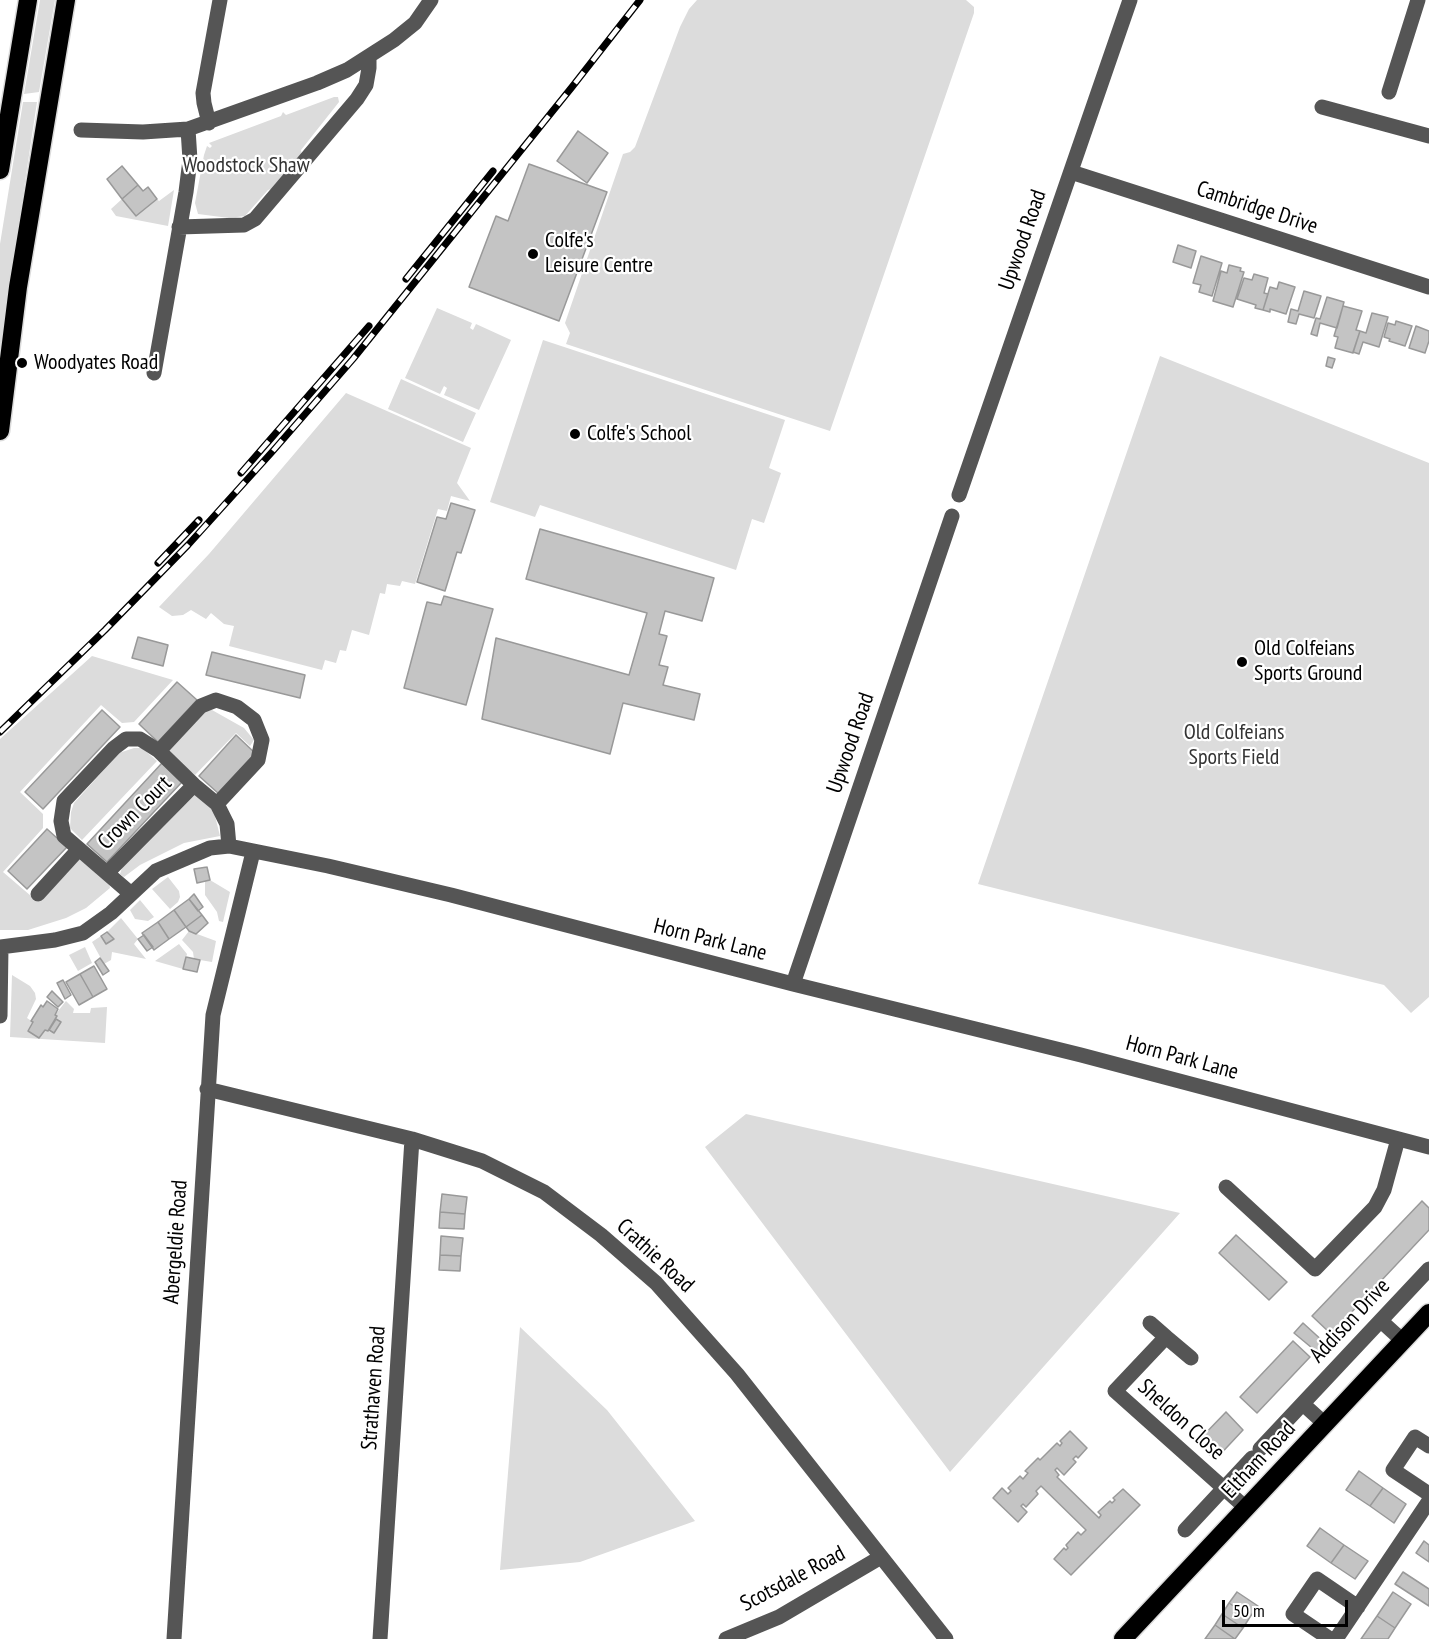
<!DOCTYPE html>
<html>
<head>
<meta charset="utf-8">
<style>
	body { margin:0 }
	#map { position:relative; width:1429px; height:1639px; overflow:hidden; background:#fff; font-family:"PT Sans Narrow",sans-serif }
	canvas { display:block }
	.scale { position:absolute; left:1222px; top:1600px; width:126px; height:27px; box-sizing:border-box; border:3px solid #000; border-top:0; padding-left:8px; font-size:18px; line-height:21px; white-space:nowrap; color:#000; -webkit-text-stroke:4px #fff; paint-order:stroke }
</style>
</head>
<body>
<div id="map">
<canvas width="1429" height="1639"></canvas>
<div class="scale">50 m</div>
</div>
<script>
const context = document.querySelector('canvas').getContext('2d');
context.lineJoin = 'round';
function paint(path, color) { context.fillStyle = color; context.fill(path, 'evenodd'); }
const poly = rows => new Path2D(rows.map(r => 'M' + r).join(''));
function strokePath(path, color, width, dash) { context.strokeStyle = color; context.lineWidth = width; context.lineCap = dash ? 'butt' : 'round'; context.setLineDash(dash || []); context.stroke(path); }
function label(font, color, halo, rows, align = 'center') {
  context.font = font + ' "PT Sans Narrow",sans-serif'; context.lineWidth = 4.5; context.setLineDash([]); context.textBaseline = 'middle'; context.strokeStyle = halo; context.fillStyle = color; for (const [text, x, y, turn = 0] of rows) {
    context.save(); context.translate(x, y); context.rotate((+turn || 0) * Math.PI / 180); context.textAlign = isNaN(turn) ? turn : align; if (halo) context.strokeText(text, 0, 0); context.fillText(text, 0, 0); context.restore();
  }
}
paint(poly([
	[40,0,55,0,39,92,24,94],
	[697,0,966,0,974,7,974,13,830,431,566,344,570,333,565,323,623,154,630,152,635,147,680,27,689,9],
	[334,97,338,97,339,102,301,150,302,155,299,159,294,159,288,166,291,170,275,184,274,188,268,190,245,216,229,218,198,214,195,203,204,155,207,146,210,148,212,146,209,143,281,116,283,112,286,115],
	[23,102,37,102,0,348,0,244],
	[174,190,168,226,116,216,111,209,122,199,152,202,157,199,159,201],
	[437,308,472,323,470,328,473,330,476,324,511,340,479,410,444,395,447,388,444,386,440,394,405,378],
	[543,340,785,420,769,468,781,473,764,523,752,519,736,570,540,505,535,517,490,502],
	[1160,356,1429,463,1429,997,1411,1013,1384,985,978,884],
	[401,379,476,413,463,442,388,409],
	[346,393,471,448,457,483,470,501,451,496,447,511,438,509,415,584,402,581,400,586,387,584,385,594,380,593,369,635,352,630,346,651,340,650,336,663,325,660,322,670,229,646,234,626,224,624,211,613,206,619,191,610,183,615,172,616,159,607,209,554],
	[92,656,173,680,134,722,122,723,101,705,20,792,43,814,43,828,3,872,38,902,79,859,109,882,110,888,86,908,66,918,28,930,0,930,0,739],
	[212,710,244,728,254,740,250,746,236,733,195,775,167,752,205,711],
	[134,748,142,748,157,761,82,840,70,828,71,812,74,803,119,753],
	[195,795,213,808,220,836,184,843,140,865,124,877,120,874,124,862],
	[168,877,179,891,180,897,178,902,170,909,152,889],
	[210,880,230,892,223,922,219,921,217,912,205,895,205,881],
	[140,900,154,917,148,921,135,919,130,910],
	[121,918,138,939,134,944,146,959,112,952,111,960,104,964,92,942,101,936,106,944,113,939,107,932],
	[189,931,216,941,212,962,194,959,193,952,182,940],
	[179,944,187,954,183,969,155,961],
	[85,947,92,963,78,971,69,955],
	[12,975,30,986,35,993,36,999,27,1018,33,1022,28,1031,39,1038,45,1030,54,1033,61,1022,56,1019,57,1016,55,1015,66,1001,74,1009,73,1013,90,1013,91,1008,107,1007,105,1043,10,1037],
	[746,1114,1180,1213,950,1472,705,1147],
	[520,1327,607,1410,695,1521,580,1562,500,1570]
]), '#dcdcdc');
const building = poly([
	[578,131,608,153,587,183,557,161,578,131],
	[529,164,607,192,559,321,469,287,496,216,508,221,529,164],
	[122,166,138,185,122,199,107,179,122,166],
	[138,185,143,191,148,187,157,199,136,216,122,199,138,185],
	[1178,245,1196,251,1191,268,1173,262,1178,245],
	[1201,256,1222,263,1212,296,1199,292,1201,285,1193,283,1201,256],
	[1229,265,1241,268,1240,271,1244,272,1233,307,1213,301,1221,271,1227,273,1229,265],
	[1254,274,1268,278,1264,293,1268,294,1263,310,1255,308,1256,305,1237,299,1244,278,1252,280,1254,274],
	[1279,282,1295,287,1286,314,1270,309,1270,312,1263,310,1270,287,1277,289,1279,282],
	[1304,291,1321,296,1314,318,1299,314,1296,324,1288,322,1291,309,1298,311,1304,291],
	[1327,297,1344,302,1337,328,1320,323,1317,336,1311,334,1316,318,1320,319,1327,297],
	[1343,306,1362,311,1356,330,1360,331,1353,353,1335,348,1338,337,1334,336,1343,306],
	[1372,313,1388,317,1379,347,1363,342,1359,354,1353,352,1360,331,1366,333,1372,313],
	[1396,321,1412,326,1405,346,1389,341,1390,339,1384,337,1388,323,1395,325,1396,321],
	[1416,326,1429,331,1429,341,1425,353,1409,348,1416,326],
	[1328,357,1335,359,1332,368,1326,366,1328,357],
	[451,503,475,510,461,553,457,552,445,591,417,582,437,517,446,519,451,503],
	[540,529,714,578,702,621,665,611,659,634,667,636,659,665,668,667,663,685,700,694,694,720,623,703,610,754,482,719,496,638,629,675,647,613,526,579,540,529],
	[444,596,493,609,466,705,404,688,427,602,441,605,444,596],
	[138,637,168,645,163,666,132,658,138,637],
	[212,652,305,675,300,698,206,675,212,652],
	[177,682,197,700,158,742,139,724,177,682],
	[102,710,120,727,43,809,25,792,102,710],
	[236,735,256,754,219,794,199,776,236,735],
	[162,763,182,782,107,862,87,844,162,763],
	[47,829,67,847,27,889,8,871,47,829],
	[207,867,210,880,197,883,194,869,207,867],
	[194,894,203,907,198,911,189,899,194,894],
	[189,899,202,915,186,927,174,910,189,899],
	[174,910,186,927,169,939,158,922,174,910],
	[202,915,208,923,196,934,189,931,186,927,202,915],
	[158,922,169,939,154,950,142,933,158,922],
	[107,932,114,939,106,944,101,936,107,932],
	[144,935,153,947,147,951,138,939,144,935],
	[186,957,200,960,197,972,183,969,186,957],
	[100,958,109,971,103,975,95,962,100,958],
	[94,966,107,989,93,997,80,974,94,966],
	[80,974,93,997,79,1005,66,982,80,974],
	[63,980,71,995,65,999,57,983,63,980],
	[52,991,63,1002,58,1007,47,997,52,991],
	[47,1001,58,1009,55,1015,57,1016,48,1031,45,1030,39,1038,28,1031,33,1022,31,1021,41,1005,43,1007,47,1001],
	[56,1019,61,1022,54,1033,49,1030,56,1019],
	[442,1194,467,1197,465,1214,440,1212,442,1194],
	[1422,1201,1429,1208,1429,1230,1331,1334,1312,1316,1422,1201],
	[440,1212,465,1214,464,1229,439,1228,440,1212],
	[1236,1235,1287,1282,1269,1300,1219,1253,1236,1235],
	[441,1236,463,1238,461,1256,440,1255,441,1236],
	[440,1255,461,1256,460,1271,439,1270,440,1255],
	[1303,1323,1326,1344,1318,1353,1294,1333,1303,1323],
	[1293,1341,1310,1357,1257,1413,1240,1397,1293,1341],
	[1226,1412,1243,1430,1215,1460,1197,1442,1226,1412],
	[1070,1431,1087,1448,1078,1458,1076,1456,1073,1459,1076,1462,1064,1475,1057,1468,1055,1470,1059,1475,1057,1477,1099,1518,1101,1515,1098,1512,1110,1501,1112,1503,1115,1500,1113,1498,1123,1489,1140,1505,1071,1575,1054,1559,1064,1548,1066,1550,1068,1548,1066,1545,1078,1532,1081,1535,1086,1530,1041,1486,1036,1491,1038,1494,1026,1507,1023,1504,1021,1506,1027,1512,1018,1522,993,1498,1002,1488,1008,1494,1011,1491,1008,1488,1020,1476,1023,1479,1028,1473,1025,1471,1038,1458,1040,1460,1057,1443,1060,1446,1062,1443,1060,1441,1070,1431],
	[1359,1471,1383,1488,1370,1506,1346,1490,1359,1471],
	[1383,1488,1406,1504,1394,1523,1370,1506,1383,1488],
	[1320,1528,1344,1545,1331,1563,1307,1546,1320,1528],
	[1424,1541,1429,1545,1429,1562,1416,1553,1424,1541],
	[1344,1545,1368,1561,1355,1579,1331,1563,1344,1545],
	[1403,1572,1429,1589,1429,1606,1395,1584,1403,1572],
	[1237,1592,1258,1606,1250,1617,1229,1603,1237,1592],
	[1393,1592,1411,1604,1395,1628,1377,1616,1393,1592],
	[1229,1603,1250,1617,1243,1628,1222,1614,1229,1603],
	[1222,1614,1243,1628,1235,1639,1215,1625,1222,1614],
	[1377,1616,1395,1628,1388,1639,1361,1639,1377,1616],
	[1215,1625,1235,1639,1205,1639,1215,1625]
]);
paint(building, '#c4c4c4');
strokePath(building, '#999', 1.5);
const highway = poly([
	[0,170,28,0],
	[0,431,18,287,66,0],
	[1123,1639,1429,1313]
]);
strokePath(highway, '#dbdbdb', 21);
strokePath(poly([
	[1389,92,1418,0],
	[1322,107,1429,136],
	[209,123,204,103,203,93,220,0],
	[81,130,143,132,188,129,317,83,347,70,394,40,415,23,431,0],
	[1071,172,1429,287],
	[179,227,244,225,255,219,357,99,366,85,369,68,369,57],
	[154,373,186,192,190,160,188,129],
	[959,495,1130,0],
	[159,751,201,706,216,700,237,707,254,720,262,740,258,760,217,804],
	[107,873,194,785],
	[130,893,64,836,61,821,64,801,114,748,126,739,140,739,159,751,194,785,217,804,227,824,229,846],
	[38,894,79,849],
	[0,947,55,940,83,933,111,913,156,871,210,848,229,846,328,866,451,895,793,984,1081,1055,1429,1147],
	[793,984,952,516],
	[0,1016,1,947],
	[207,1089,412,1139,482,1161,544,1192,601,1235,656,1283,737,1374,946,1639],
	[1226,1187,1315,1269,1375,1207,1384,1190,1398,1139],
	[1381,1321,1403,1341],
	[1150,1323,1166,1337],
	[1191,1358,1166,1337,1115,1391,1246,1508],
	[1303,1404,1325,1424],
	[1429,1446,1415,1437,1393,1470,1429,1494],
	[1260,1449,1429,1269],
	[1185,1530,1252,1458],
	[174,1639,213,1015,253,852],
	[380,1639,412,1139],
	[726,1639,779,1617,881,1557],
	[1330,1639,1293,1614,1317,1579,1358,1607],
	[1336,1639,1429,1501]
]), '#555', 15);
strokePath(highway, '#000', 18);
const rail = poly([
	[406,279,493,171],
	[241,473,369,326],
	[158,563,199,520],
	[0,732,105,630,188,545,272,452,353,359,572,87,640,0]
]);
strokePath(rail, '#000', 7);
strokePath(rail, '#fff', 4.5, [14]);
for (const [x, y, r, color] of [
	[533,254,6,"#000"],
	[22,363,6,"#000"],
	[575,434,6,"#000"],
	[1242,662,6,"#000"]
]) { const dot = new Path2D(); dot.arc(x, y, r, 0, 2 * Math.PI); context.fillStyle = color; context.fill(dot); strokePath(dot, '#fff', 2); }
label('22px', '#333', '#fff', [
	["Woodstock Shaw",246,166],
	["Old Colfeians",1234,733],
	["Sports Field",1234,758]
]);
label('22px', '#000', '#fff', [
	["Cambridge Drive",1257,208,18],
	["Upwood Road",1023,240,-71],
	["Upwood Road",851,743,-71],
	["Crown Court",135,813,-45],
	["Horn Park Lane",710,940,14],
	["Horn Park Lane",1182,1058,15],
	["Abergeldie Road",176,1242,-86],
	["Crathie Road",655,1256,43],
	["Addison Drive",1350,1321,-47],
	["Strathaven Road",374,1388,-86],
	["Sheldon Close",1181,1420,42],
	["Eltham Road",1259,1460,-47],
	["Scotsdale Road",793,1579,-28]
]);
label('22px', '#000', '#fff', [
	["Colfe's",545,241],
	["Leisure Centre",545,266],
	["Woodyates Road",34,363],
	["Colfe's School",587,434],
	["Old Colfeians",1254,649],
	["Sports Ground",1254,674]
], 'left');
</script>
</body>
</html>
